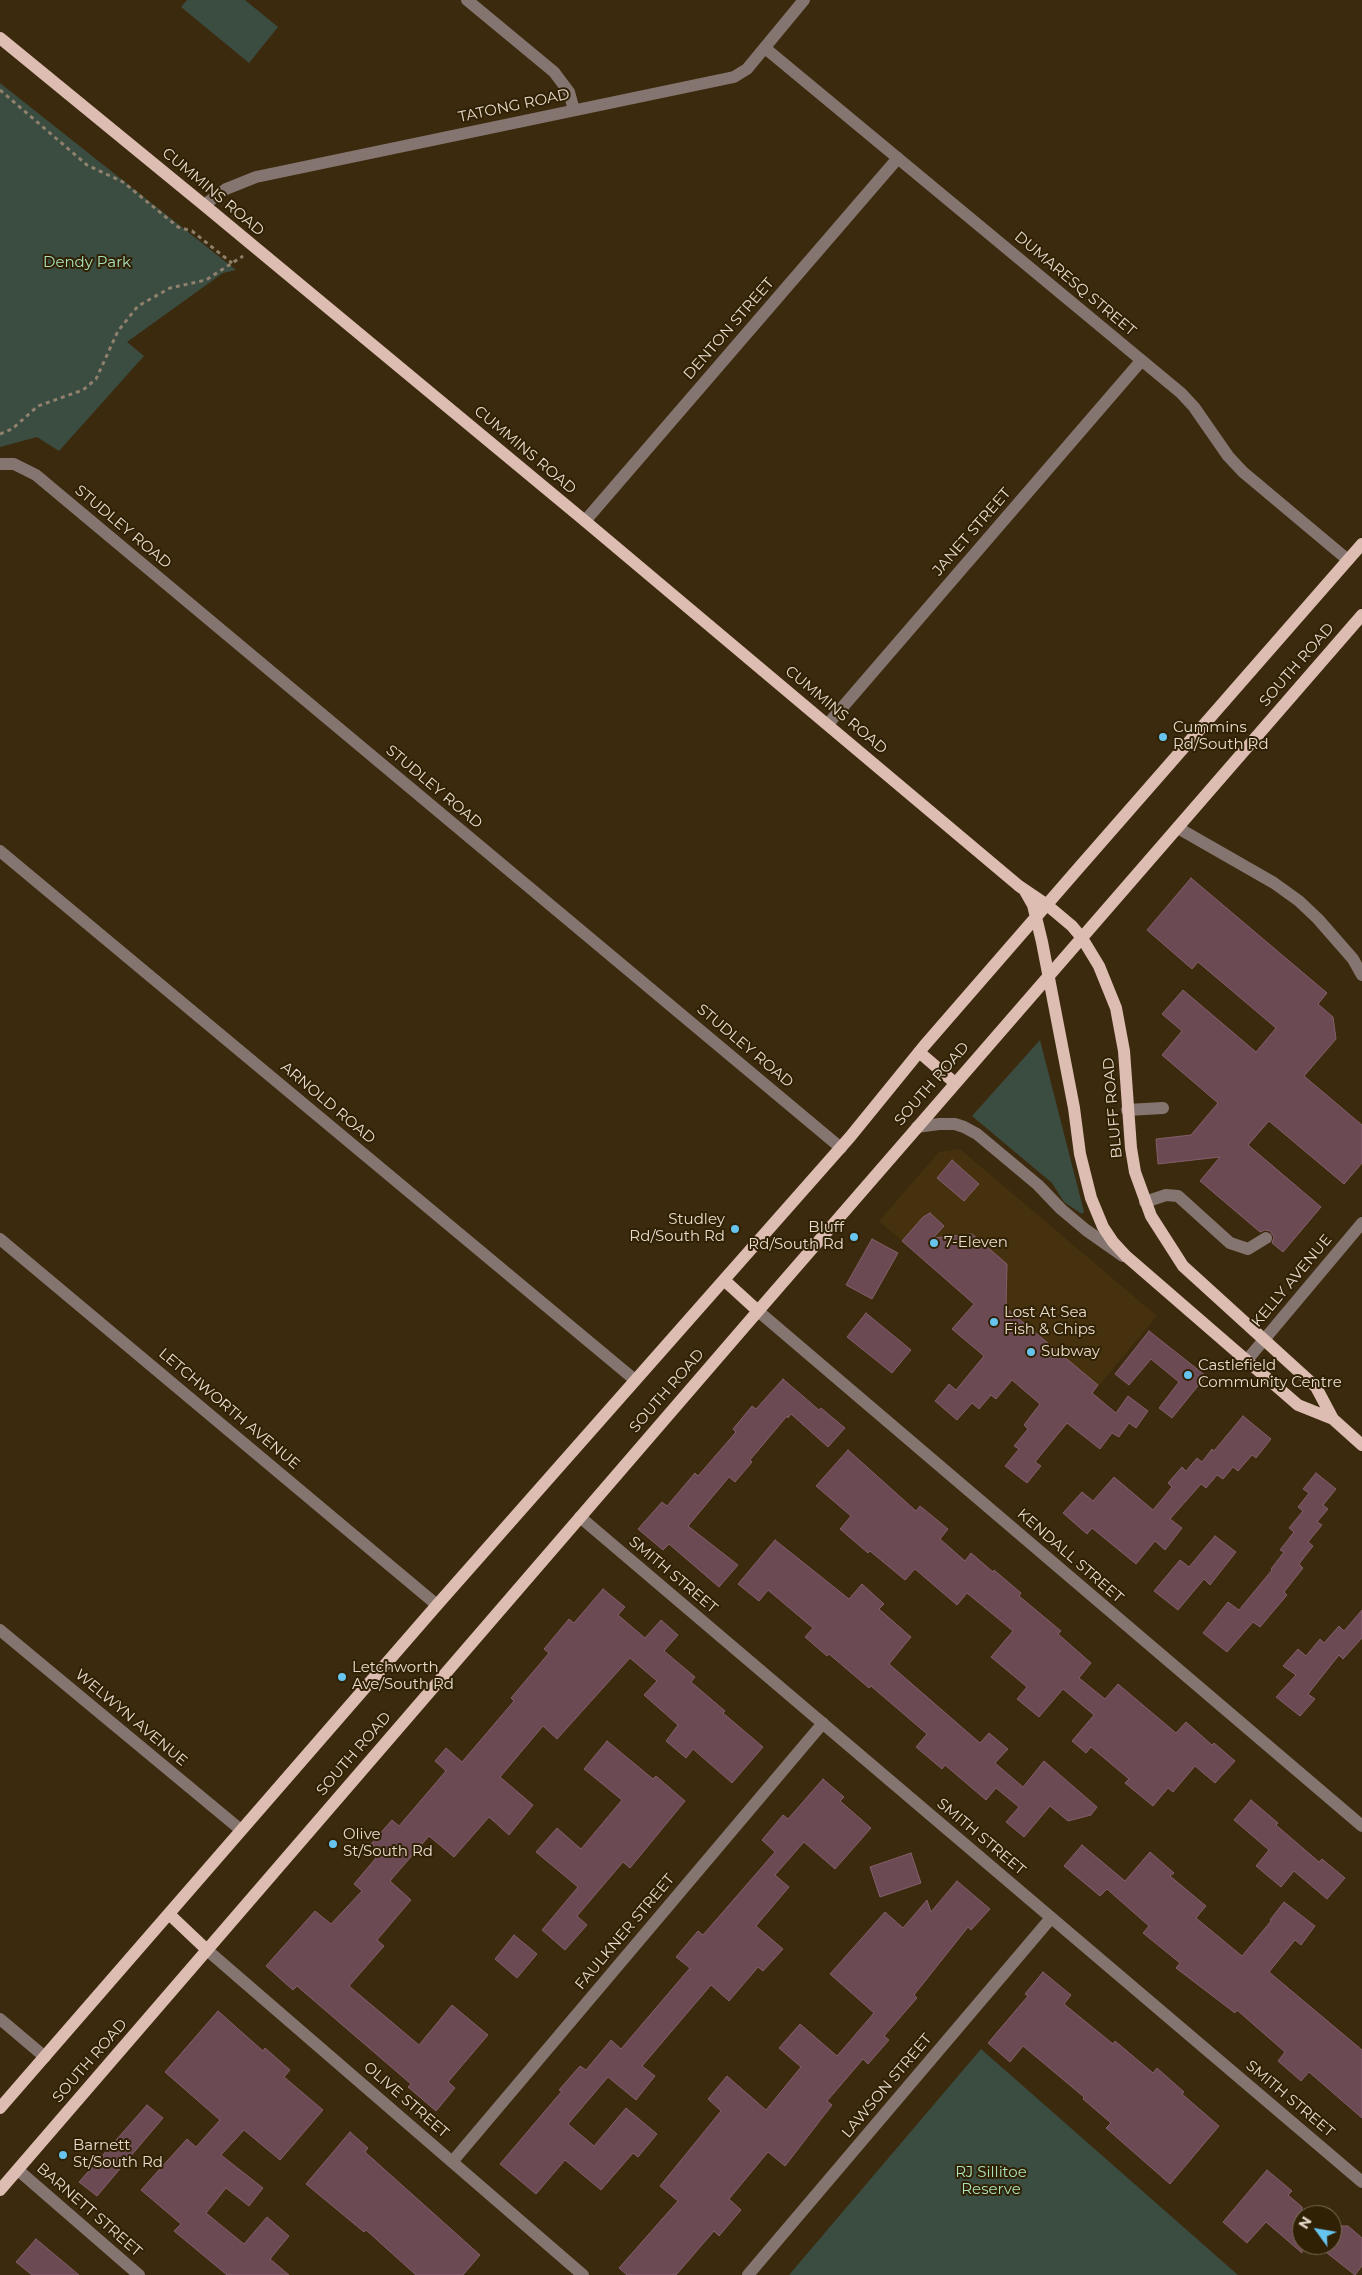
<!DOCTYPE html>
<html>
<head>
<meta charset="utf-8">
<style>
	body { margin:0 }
	#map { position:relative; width:1362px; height:2275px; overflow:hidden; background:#3b2a0e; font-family:Montserrat,sans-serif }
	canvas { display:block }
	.north { position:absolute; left:1292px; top:2205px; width:50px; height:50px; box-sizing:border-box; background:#302004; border:1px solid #796b54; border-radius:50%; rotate:302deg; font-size:14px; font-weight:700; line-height:20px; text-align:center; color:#e6dbcc }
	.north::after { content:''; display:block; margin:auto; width:18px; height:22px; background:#67c4ef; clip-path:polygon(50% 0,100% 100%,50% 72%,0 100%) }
</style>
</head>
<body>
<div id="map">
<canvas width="1362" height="2275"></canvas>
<div class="north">N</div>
</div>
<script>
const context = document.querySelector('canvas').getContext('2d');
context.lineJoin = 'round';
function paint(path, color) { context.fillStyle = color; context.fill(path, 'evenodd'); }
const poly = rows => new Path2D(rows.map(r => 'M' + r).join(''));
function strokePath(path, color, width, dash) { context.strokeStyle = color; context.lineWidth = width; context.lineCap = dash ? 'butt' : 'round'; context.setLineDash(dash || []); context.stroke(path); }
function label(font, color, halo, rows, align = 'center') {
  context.font = font + ' Montserrat,sans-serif'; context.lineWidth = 4; context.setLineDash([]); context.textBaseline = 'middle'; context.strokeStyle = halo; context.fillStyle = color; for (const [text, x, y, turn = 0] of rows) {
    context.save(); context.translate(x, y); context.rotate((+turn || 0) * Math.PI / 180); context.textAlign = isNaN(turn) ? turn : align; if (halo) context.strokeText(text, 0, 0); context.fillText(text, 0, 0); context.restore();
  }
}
paint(poly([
	[960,1149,1157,1316,1065,1426,952,1329,974,1304,879,1221,939,1152]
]), '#45310d');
paint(poly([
	[187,0,245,0,278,27,249,63,181,7],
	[0,83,236,270,223,273,127,342,144,356,59,451,37,437,0,447],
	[1040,1040,1084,1212,1082,1214,1064,1202,1052,1183,972,1116],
	[981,2049,1238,2275,789,2275]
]), '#3b4c41');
const building = poly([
	[1191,878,1327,993,1318,1004,1333,1017,1336,1039,1304,1076,1362,1125,1362,1163,1344,1184,1269,1121,1248,1145,1321,1207,1283,1252,1272,1243,1274,1237,1270,1231,1265,1230,1260,1232,1200,1181,1220,1157,1158,1164,1156,1139,1191,1135,1218,1103,1162,1055,1182,1031,1162,1014,1183,990,1256,1052,1276,1028,1198,962,1192,969,1147,930,1191,878],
	[952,1160,979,1184,964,1201,937,1178,952,1160],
	[930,1213,944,1226,933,1238,972,1234,1007,1264,1006,1308,1098,1385,1092,1393,1116,1413,1128,1396,1148,1411,1136,1428,1129,1423,1119,1437,1112,1433,1100,1449,1067,1423,1035,1462,1041,1466,1027,1483,1005,1466,1019,1449,1014,1446,1028,1429,1024,1425,1040,1404,1012,1380,996,1399,991,1395,979,1409,972,1403,957,1420,935,1401,949,1384,956,1390,984,1356,952,1329,974,1304,902,1241,923,1217,930,1213],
	[872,1239,898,1253,872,1299,846,1285,872,1239],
	[866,1313,911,1350,892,1373,847,1337,866,1313],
	[1149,1331,1206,1376,1172,1418,1159,1408,1179,1382,1151,1359,1129,1385,1115,1374,1149,1331],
	[783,1379,819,1410,821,1408,845,1428,828,1447,791,1414,788,1418,787,1416,750,1460,752,1462,735,1482,729,1477,688,1526,738,1565,719,1587,669,1544,663,1550,638,1529,662,1502,667,1506,695,1473,698,1476,736,1432,733,1429,752,1406,756,1409,783,1379],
	[1243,1416,1271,1439,1256,1458,1252,1455,1238,1471,1233,1467,1223,1479,1217,1475,1206,1488,1201,1484,1170,1519,1182,1528,1165,1550,1155,1541,1136,1564,1092,1528,1087,1534,1063,1513,1082,1492,1093,1501,1114,1477,1153,1510,1172,1487,1168,1483,1182,1467,1186,1471,1197,1458,1202,1462,1212,1449,1214,1451,1243,1416],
	[848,1450,916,1511,920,1506,948,1529,940,1539,965,1561,971,1553,993,1572,994,1570,1021,1593,1019,1596,1061,1631,1058,1634,1091,1663,1079,1678,1105,1699,1118,1684,1176,1733,1186,1722,1212,1745,1214,1743,1235,1761,1215,1783,1195,1766,1173,1792,1168,1788,1153,1806,1125,1783,1129,1779,1091,1747,1086,1753,1072,1741,1094,1715,1063,1689,1039,1717,1017,1699,1027,1687,991,1657,1013,1631,967,1593,957,1605,915,1569,905,1580,870,1551,868,1553,840,1529,851,1516,816,1486,848,1450],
	[1316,1473,1336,1489,1323,1505,1328,1509,1317,1522,1322,1525,1308,1542,1313,1546,1299,1564,1303,1568,1284,1592,1287,1595,1260,1627,1253,1622,1227,1652,1203,1633,1228,1602,1239,1610,1272,1570,1271,1569,1284,1552,1280,1550,1294,1532,1289,1528,1303,1511,1298,1507,1309,1493,1303,1489,1316,1473],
	[1215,1536,1236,1552,1210,1585,1204,1579,1178,1610,1154,1591,1180,1560,1189,1567,1215,1536],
	[775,1540,849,1599,862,1584,884,1604,879,1609,911,1637,889,1664,980,1743,989,1733,1008,1749,995,1763,1023,1787,1044,1761,1097,1807,1091,1815,1068,1821,1050,1806,1024,1837,1006,1822,1019,1807,996,1788,986,1800,945,1765,942,1769,916,1747,927,1734,871,1686,869,1688,829,1654,827,1656,805,1637,813,1628,768,1590,759,1601,738,1584,775,1540],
	[603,1589,625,1607,618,1615,645,1638,661,1620,678,1635,664,1651,695,1677,691,1682,725,1711,723,1713,763,1747,732,1783,693,1749,686,1758,666,1741,678,1725,644,1695,657,1681,630,1658,557,1739,543,1726,500,1777,533,1805,509,1835,489,1817,454,1857,429,1836,390,1881,411,1900,377,1940,384,1946,349,1986,419,2045,452,2005,488,2035,448,2082,455,2088,436,2111,408,2087,411,2084,297,1986,293,1990,266,1966,315,1911,331,1924,362,1891,354,1884,381,1852,371,1844,392,1820,399,1826,446,1771,435,1761,446,1748,462,1762,514,1701,511,1698,549,1653,544,1649,569,1619,574,1623,603,1589],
	[1362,1610,1362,1638,1343,1659,1339,1655,1308,1694,1315,1699,1300,1716,1276,1697,1296,1675,1283,1666,1298,1649,1306,1656,1320,1639,1324,1643,1339,1626,1344,1631,1362,1610],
	[607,1741,653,1779,656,1776,685,1801,630,1868,623,1862,577,1916,587,1925,565,1950,542,1930,578,1887,536,1852,557,1828,581,1849,622,1800,584,1769,607,1741],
	[823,1779,844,1797,840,1801,871,1828,835,1869,804,1842,775,1875,789,1887,756,1926,783,1949,763,1971,758,1967,729,2001,711,1985,642,2066,655,2076,636,2100,608,2077,568,2124,594,2146,626,2108,657,2134,638,2157,633,2153,601,2190,565,2160,536,2194,500,2164,562,2091,559,2090,580,2066,586,2070,611,2040,621,2049,690,1968,676,1957,698,1931,703,1935,775,1852,762,1840,783,1815,788,1819,823,1779],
	[1251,1800,1278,1823,1276,1825,1319,1862,1322,1859,1345,1878,1327,1899,1294,1871,1281,1887,1256,1866,1269,1850,1234,1820,1251,1800],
	[1082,1845,1125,1881,1150,1852,1174,1873,1170,1876,1206,1906,1196,1918,1242,1956,1271,1921,1270,1920,1284,1902,1315,1926,1301,1945,1295,1940,1269,1972,1362,2050,1362,2118,1309,2072,1301,2081,1278,2061,1285,2052,1237,2010,1235,2013,1176,1968,1180,1963,1143,1933,1149,1926,1107,1889,1100,1896,1064,1866,1082,1845],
	[911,1853,921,1883,880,1897,870,1867,911,1853],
	[957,1881,990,1909,971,1930,968,1927,914,1995,917,1998,884,2036,889,2040,868,2064,863,2059,827,2101,832,2105,785,2166,768,2152,729,2199,741,2210,719,2236,714,2231,676,2275,627,2275,619,2268,678,2201,660,2186,721,2111,708,2099,727,2076,766,2110,801,2067,779,2048,800,2024,837,2056,874,2013,830,1974,885,1912,903,1928,927,1900,931,1912,957,1881],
	[514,1935,537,1954,517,1978,495,1959,514,1935],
	[1043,1972,1071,1995,1064,2004,1113,2044,1115,2041,1153,2073,1157,2068,1184,2092,1182,2094,1219,2126,1170,2184,1106,2128,1111,2123,1083,2099,1084,2097,1023,2046,1010,2062,988,2043,1028,1996,1025,1994,1043,1972],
	[218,2011,263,2051,265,2048,290,2070,284,2077,323,2110,280,2160,244,2130,221,2155,263,2188,249,2206,226,2188,206,2213,244,2244,267,2217,289,2236,270,2259,289,2275,227,2275,174,2231,181,2224,141,2190,187,2139,196,2147,220,2120,165,2072,218,2011],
	[147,2105,163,2118,97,2196,79,2182,147,2105],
	[350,2132,368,2148,365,2152,480,2255,463,2275,416,2275,366,2230,364,2232,306,2184,350,2132],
	[1267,2170,1292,2191,1288,2195,1302,2207,1302,2253,1266,2222,1247,2243,1223,2222,1267,2170],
	[1341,2226,1348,2226,1362,2238,1362,2266,1355,2275,1322,2249,1326,2245,1332,2245,1332,2237,1341,2226],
	[36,2239,79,2275,32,2275,16,2262,36,2239]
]);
paint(building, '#6c4a54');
strokePath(building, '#835f6a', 1);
strokePath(poly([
	[0,90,87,165,123,182,178,227,192,231,232,263],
	[0,434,12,429,38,406,83,390,96,379,118,331,138,306,170,288,206,280,243,256]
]), '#8f816c', 3, [4, 4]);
strokePath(poly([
	[467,0,554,72,569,92,574,110],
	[765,48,1181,393,1194,407,1228,456,1243,472,1348,560],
	[204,205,226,189,256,177,734,77,747,69,804,0],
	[0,464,14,464,36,475,841,1148],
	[585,521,898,158],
	[828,724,1141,361],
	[1178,828,1274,883,1299,901,1318,919,1353,959,1362,975],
	[0,851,635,1380],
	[1127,1110,1163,1108],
	[917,1127,939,1124,955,1124,964,1127,977,1134,1038,1185,1061,1209,1086,1230,1123,1256],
	[1145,1202,1166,1195,1178,1196,1230,1243,1248,1249,1266,1238],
	[0,1239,437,1605],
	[758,1311,1362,1826],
	[1247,1360,1362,1223],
	[580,1517,1362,2182],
	[0,1630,241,1830],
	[207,1950,583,2275],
	[0,2019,45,2057],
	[452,2162,823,1723],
	[18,2170,139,2275],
	[748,2275,1051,1918]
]), '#857570', 12);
strokePath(poly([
	[0,38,204,205,585,521,1019,886,1047,905,1072,926,1082,938,1099,966,1116,1008,1124,1051,1131,1148,1135,1172,1151,1216,1183,1266,1316,1387,1333,1419],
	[1025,891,1033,905,1042,942,1074,1108,1080,1154,1091,1198,1103,1227,1113,1242,1126,1256,1298,1405,1333,1419,1362,1445],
	[919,1052,955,1083],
	[724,1280,758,1311],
	[169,1914,207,1950],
	[0,2108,437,1605,850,1137,924,1046,1076,871,1362,544],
	[0,2190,758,1311,1362,615]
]), '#ddbcb1', 12);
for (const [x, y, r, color] of [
	[1163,737,5,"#67c4ef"],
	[735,1229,5,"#67c4ef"],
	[854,1237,5,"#67c4ef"],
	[934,1243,5,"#67c4ef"],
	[994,1322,5,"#67c4ef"],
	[1031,1352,5,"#67c4ef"],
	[1188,1375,5,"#67c4ef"],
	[342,1677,5,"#67c4ef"],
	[333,1844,5,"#67c4ef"],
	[63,2155,5,"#67c4ef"]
]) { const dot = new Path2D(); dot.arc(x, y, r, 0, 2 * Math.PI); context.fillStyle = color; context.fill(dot); strokePath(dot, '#302004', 2); }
label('15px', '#e6dbcc', '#302004', [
	["TATONG ROAD",514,106,-12],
	["CUMMINS ROAD",213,192,40],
	["DUMARESQ STREET",1075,284,40],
	["DENTON STREET",729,329,-49],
	["CUMMINS ROAD",525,450,40],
	["STUDLEY ROAD",123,527,40],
	["JANET STREET",972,532,-49],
	["SOUTH ROAD",1297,665,-49],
	["CUMMINS ROAD",836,710,40],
	["STUDLEY ROAD",434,787,40],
	["STUDLEY ROAD",745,1046,40],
	["SOUTH ROAD",932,1084,-49],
	["ARNOLD ROAD",328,1103,40],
	["BLUFF ROAD",1113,1108,-95],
	["KELLY AVENUE",1292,1281,-50],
	["SOUTH ROAD",667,1391,-49],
	["LETCHWORTH AVENUE",229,1409,40],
	["KENDALL STREET",1070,1556,41],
	["SMITH STREET",673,1575,40],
	["WELWYN AVENUE",131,1718,40],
	["SOUTH ROAD",354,1754,-49],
	["SMITH STREET",981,1837,40],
	["FAULKNER STREET",625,1932,-50],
	["SOUTH ROAD",90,2061,-49],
	["LAWSON STREET",887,2086,-50],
	["SMITH STREET",1290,2099,40],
	["OLIVE STREET",406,2100,41],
	["BARNETT STREET",89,2210,41]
]);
label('15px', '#a8e1bb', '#302004', [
	["Dendy Park",87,263],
	["RJ Sillitoe",991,2173],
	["Reserve",991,2190]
]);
label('15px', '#e6dbcc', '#302004', [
	["Cummins",1173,728],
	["Rd/South Rd",1173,745],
	["Studley",725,1220,"right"],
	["Rd/South Rd",725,1237,"right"],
	["Bluff",844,1228,"right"],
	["Rd/South Rd",844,1245,"right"],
	["7-Eleven",944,1243],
	["Lost At Sea",1004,1313],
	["Fish & Chips",1004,1330],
	["Subway",1041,1352],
	["Castlefield",1198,1366],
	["Community Centre",1198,1383],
	["Letchworth",352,1668],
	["Ave/South Rd",352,1685],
	["Olive",343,1835],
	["St/South Rd",343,1852],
	["Barnett",73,2146],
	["St/South Rd",73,2163]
], 'left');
</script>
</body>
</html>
